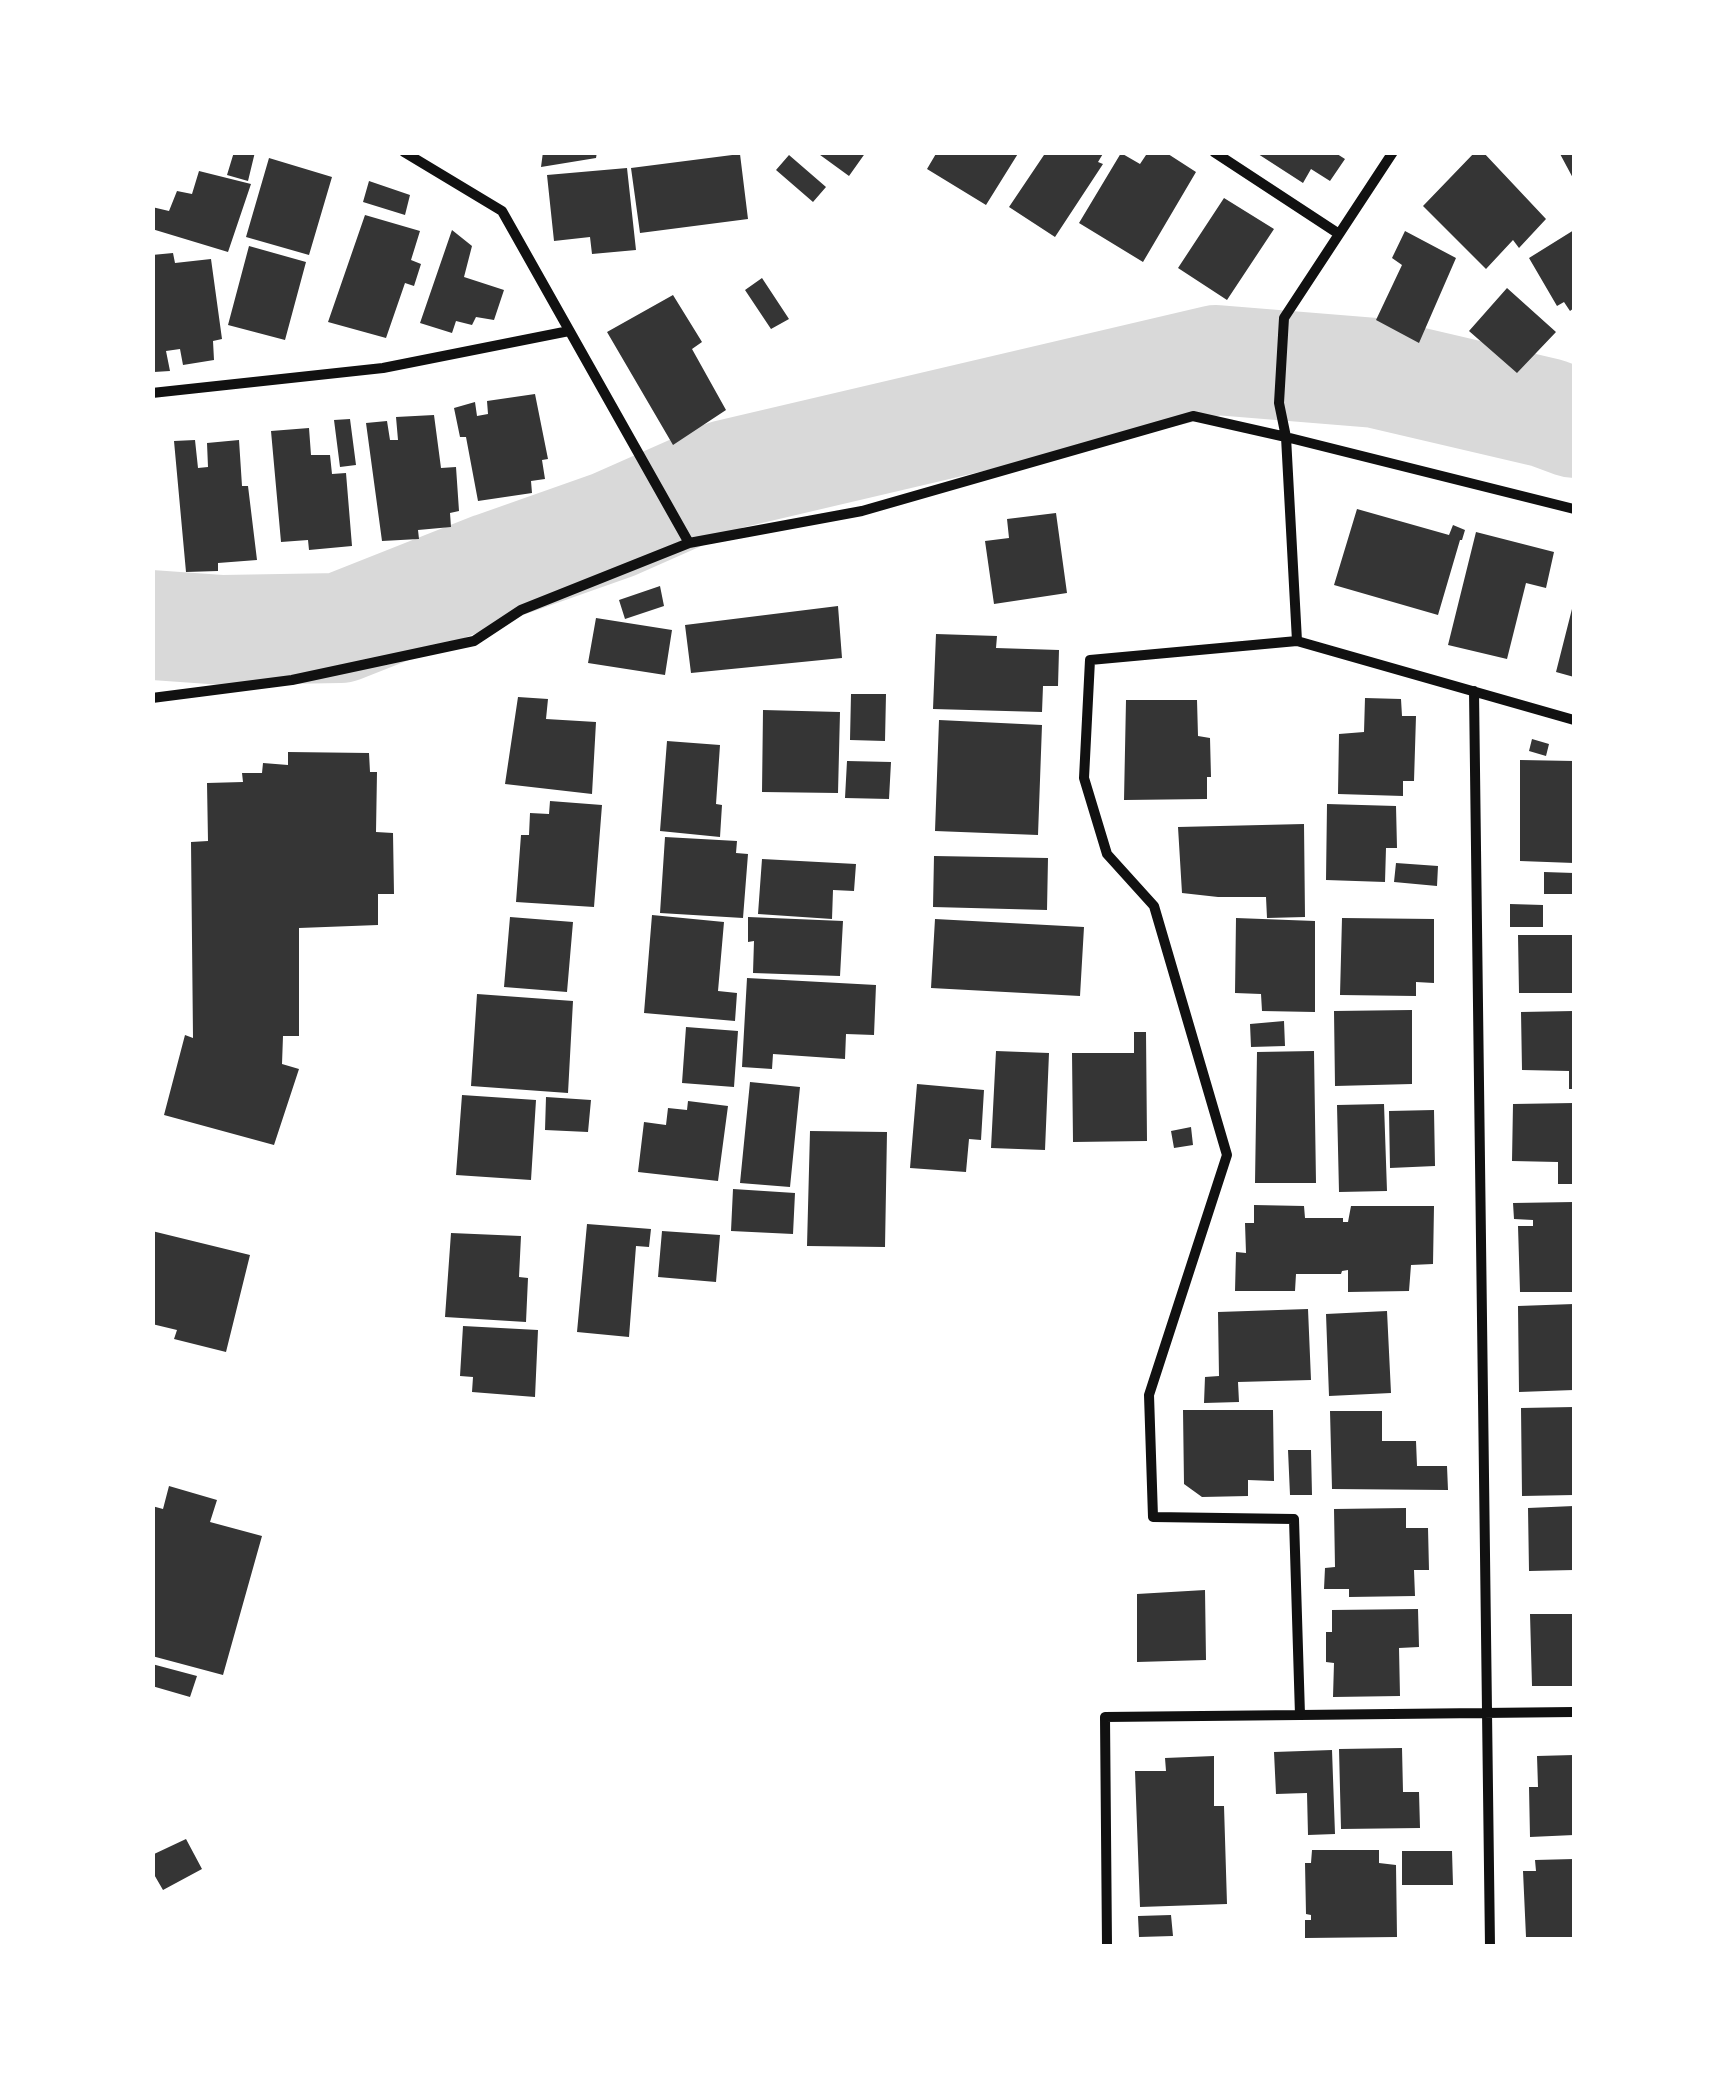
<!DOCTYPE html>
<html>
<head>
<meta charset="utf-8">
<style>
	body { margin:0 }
	#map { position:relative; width:1727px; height:2099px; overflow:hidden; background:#fff; font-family:"Alegreya Sans",sans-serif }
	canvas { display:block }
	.frame { position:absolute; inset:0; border:155px solid #fff; pointer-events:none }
</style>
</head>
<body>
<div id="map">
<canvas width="1727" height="2099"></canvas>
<div class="frame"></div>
</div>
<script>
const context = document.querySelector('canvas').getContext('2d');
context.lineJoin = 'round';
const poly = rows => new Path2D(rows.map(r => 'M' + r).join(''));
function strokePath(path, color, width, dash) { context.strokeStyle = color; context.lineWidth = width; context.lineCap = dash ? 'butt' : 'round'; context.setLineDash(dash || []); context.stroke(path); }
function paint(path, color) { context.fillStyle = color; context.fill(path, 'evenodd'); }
strokePath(poly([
	[152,625,223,630,340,628,494,567,613,525,726,475,1216,360,1376,373,1547,413,1574,423]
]), '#d9d9d9', 110);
paint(poly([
	[234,152,255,152,248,181,227,175],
	[543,152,597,152,596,158,541,167],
	[816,152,866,152,849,176],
	[937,152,1019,152,986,205,927,169],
	[1046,152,1104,152,1098,162,1103,164,1055,237,1009,207],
	[1148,152,1165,152,1196,172,1143,262,1079,223,1121,153,1140,164],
	[1255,152,1334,152,1345,159,1330,181,1311,169,1303,183],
	[1475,152,1483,152,1546,219,1519,248,1513,240,1486,269,1423,206],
	[1559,152,1574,152,1574,180],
	[740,154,748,219,640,233,631,168],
	[789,155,826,187,813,202,776,170],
	[269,158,332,177,309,255,246,237],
	[627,168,636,250,592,254,590,237,554,241,547,175],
	[199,171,251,184,228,252,152,229,152,207,169,211,177,191,192,194],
	[369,181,410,195,405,215,363,202],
	[1224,198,1274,229,1227,300,1178,268],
	[365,215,420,231,411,260,421,264,414,286,405,283,386,338,328,322],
	[452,230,472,246,464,277,504,290,494,320,476,317,472,325,456,321,452,333,420,323],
	[1574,230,1574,308,1570,311,1564,302,1557,306,1529,258],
	[1405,231,1456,258,1419,343,1376,320,1402,265,1392,258],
	[249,246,306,262,285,340,228,325],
	[173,253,175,263,211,259,222,339,213,341,214,360,183,365,180,349,166,351,170,371,154,372,152,255],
	[762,278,789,319,771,329,745,290],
	[1507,288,1556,332,1517,373,1469,331],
	[673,295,702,342,692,349,726,410,673,445,607,332],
	[535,394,548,459,542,460,545,479,531,481,532,493,478,501,466,437,460,437,454,408,475,402,477,416,488,414,487,401],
	[434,415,441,468,456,467,459,511,450,513,451,527,418,530,419,539,382,541,366,423,387,421,390,440,398,440,396,417],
	[350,419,356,465,340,467,334,420],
	[309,428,311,455,330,455,332,474,346,473,352,546,309,550,308,540,281,542,271,431],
	[195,440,198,468,208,467,207,443,239,440,242,486,248,486,257,560,218,563,218,571,186,572,174,441],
	[1357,509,1449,535,1453,525,1465,530,1462,540,1460,540,1438,615,1334,585],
	[1056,513,1067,593,994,604,985,541,1009,538,1007,519],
	[1476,532,1554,552,1546,588,1526,583,1507,659,1448,645],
	[660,586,664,606,625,619,619,600],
	[1573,605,1574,605,1574,677,1556,672],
	[838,606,842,658,691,673,685,625],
	[596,618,672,630,665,675,588,663],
	[936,634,997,636,996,648,1059,650,1058,686,1043,686,1042,712,933,709],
	[851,694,886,694,885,741,850,740],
	[518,697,548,699,546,719,596,722,592,794,505,784],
	[1365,698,1401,699,1402,716,1416,716,1414,781,1403,781,1403,796,1338,794,1339,734,1364,732],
	[1126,700,1197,700,1198,736,1210,738,1211,777,1207,777,1207,799,1124,800],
	[763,710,840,712,838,793,762,792],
	[939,720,1042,725,1038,835,935,831],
	[1532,739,1549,744,1546,756,1529,751],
	[667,741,720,745,716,804,722,805,720,837,660,831],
	[288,752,369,753,370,772,377,772,376,832,393,833,394,894,378,894,378,925,299,928,299,1036,283,1036,282,1064,299,1069,274,1145,164,1115,185,1035,193,1038,191,842,208,841,207,783,243,782,242,773,262,773,263,763,288,765],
	[1520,760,1574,761,1574,863,1520,861],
	[847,761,891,762,889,799,845,798],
	[550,801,602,805,594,907,516,902,521,835,529,835,530,813,549,814],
	[1327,804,1396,806,1397,848,1386,848,1385,882,1326,880],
	[1304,824,1305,917,1267,918,1266,897,1218,897,1182,893,1178,827],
	[665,837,737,841,736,853,748,854,743,918,660,913],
	[934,856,1048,858,1047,910,933,907],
	[762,859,856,864,854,891,833,890,832,919,758,914],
	[1396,863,1438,866,1437,886,1394,882],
	[1544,872,1574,873,1574,894,1544,894],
	[1510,904,1543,905,1543,927,1510,927],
	[652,915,724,922,718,991,737,993,735,1021,644,1013],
	[510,917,573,922,567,992,504,987],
	[748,917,843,921,840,976,753,973,754,941,748,942],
	[1236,918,1315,921,1315,1012,1262,1011,1261,994,1235,993],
	[1342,918,1434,919,1434,983,1416,982,1416,996,1340,995],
	[935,919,1084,927,1080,996,931,988],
	[1518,935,1574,935,1574,993,1519,993],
	[747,978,876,985,874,1035,846,1034,845,1059,773,1054,772,1069,742,1067],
	[477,994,573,1001,568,1093,471,1086],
	[1412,1010,1412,1084,1335,1086,1334,1011],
	[1574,1011,1574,1089,1569,1089,1569,1071,1522,1070,1521,1012],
	[1284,1021,1285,1046,1251,1047,1250,1024],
	[686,1027,738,1031,734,1087,682,1083],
	[1134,1032,1146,1032,1147,1141,1073,1142,1072,1053,1134,1053],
	[996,1051,1049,1053,1045,1150,991,1148],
	[1314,1051,1316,1183,1255,1183,1257,1052],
	[750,1082,800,1087,790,1187,740,1183],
	[917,1084,984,1090,981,1140,969,1139,966,1172,910,1168],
	[462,1095,536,1100,531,1180,456,1175],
	[546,1097,591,1100,588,1132,545,1130],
	[688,1101,728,1106,718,1181,638,1172,644,1122,666,1125,668,1108,687,1110],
	[1574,1103,1574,1184,1558,1184,1558,1162,1512,1161,1513,1104],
	[1384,1104,1387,1191,1339,1192,1337,1105],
	[1434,1110,1435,1166,1390,1168,1389,1111],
	[1191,1127,1193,1145,1174,1148,1171,1131],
	[810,1131,887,1132,885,1247,807,1246],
	[733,1189,795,1193,793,1234,731,1231],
	[1574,1202,1574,1292,1520,1292,1518,1226,1533,1226,1533,1220,1514,1219,1513,1203],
	[1254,1205,1304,1206,1305,1218,1343,1218,1343,1222,1348,1222,1351,1206,1434,1206,1433,1264,1411,1265,1409,1291,1348,1292,1348,1270,1342,1271,1341,1274,1296,1274,1295,1291,1235,1291,1236,1252,1246,1253,1245,1223,1254,1223],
	[587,1224,651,1229,649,1247,636,1246,629,1337,577,1332],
	[152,1231,250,1255,226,1352,174,1339,177,1330,152,1324],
	[662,1231,720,1235,716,1282,658,1277],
	[451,1233,521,1236,519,1277,528,1278,526,1322,445,1317],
	[1574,1304,1574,1390,1519,1392,1518,1306],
	[1308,1309,1311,1380,1238,1382,1239,1402,1204,1403,1205,1377,1219,1376,1218,1312],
	[1387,1311,1391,1393,1329,1396,1326,1314],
	[463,1326,538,1330,535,1397,472,1392,473,1377,460,1376],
	[1574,1407,1574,1495,1522,1496,1521,1408],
	[1183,1410,1273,1410,1274,1481,1248,1480,1248,1496,1202,1497,1184,1484],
	[1330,1411,1382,1411,1382,1441,1416,1441,1417,1466,1447,1466,1448,1490,1332,1489],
	[1288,1450,1311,1450,1312,1495,1290,1495],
	[169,1486,217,1500,210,1522,262,1536,223,1675,152,1656,152,1506,163,1509],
	[1574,1506,1574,1570,1529,1571,1528,1508],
	[1406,1508,1406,1528,1428,1528,1429,1570,1414,1570,1415,1596,1349,1597,1349,1589,1324,1589,1325,1568,1335,1567,1334,1509],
	[1205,1590,1206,1660,1137,1662,1137,1594],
	[1418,1609,1419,1647,1399,1648,1400,1696,1333,1697,1334,1663,1326,1662,1326,1632,1332,1632,1332,1610],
	[1530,1614,1574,1614,1574,1686,1532,1686],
	[152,1664,197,1676,190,1697,152,1686],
	[1402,1748,1403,1792,1419,1792,1420,1828,1341,1829,1339,1749],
	[1332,1750,1335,1834,1308,1835,1307,1793,1276,1794,1274,1752],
	[1574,1755,1574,1835,1530,1837,1529,1787,1538,1787,1537,1756],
	[1214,1756,1214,1806,1224,1806,1227,1904,1140,1907,1135,1771,1166,1771,1165,1758],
	[186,1839,202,1869,163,1890,152,1871,152,1855],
	[1312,1850,1379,1850,1379,1863,1396,1865,1397,1937,1305,1938,1305,1920,1311,1920,1311,1915,1306,1914,1305,1863,1311,1863],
	[1402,1851,1452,1851,1453,1885,1402,1885],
	[1574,1859,1574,1937,1526,1937,1523,1871,1536,1871,1535,1860],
	[1171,1915,1173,1936,1139,1937,1138,1916]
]), '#353535');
strokePath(poly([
	[404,152,502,211,689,543,862,511,1193,416,1286,437,1574,509],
	[1214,152,1339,234],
	[152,393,383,368,569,331],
	[1297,641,1286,437,1279,403,1284,318,1393,152],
	[1474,691,1490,1946],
	[152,698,292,680,474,641,521,610,689,543],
	[1300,1715,1574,1712],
	[1107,1946,1105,1717,1300,1715,1294,1519,1153,1517,1149,1395,1227,1155,1154,906,1107,854,1084,778,1090,660,1297,641,1574,720]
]), '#111', 10);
</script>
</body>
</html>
